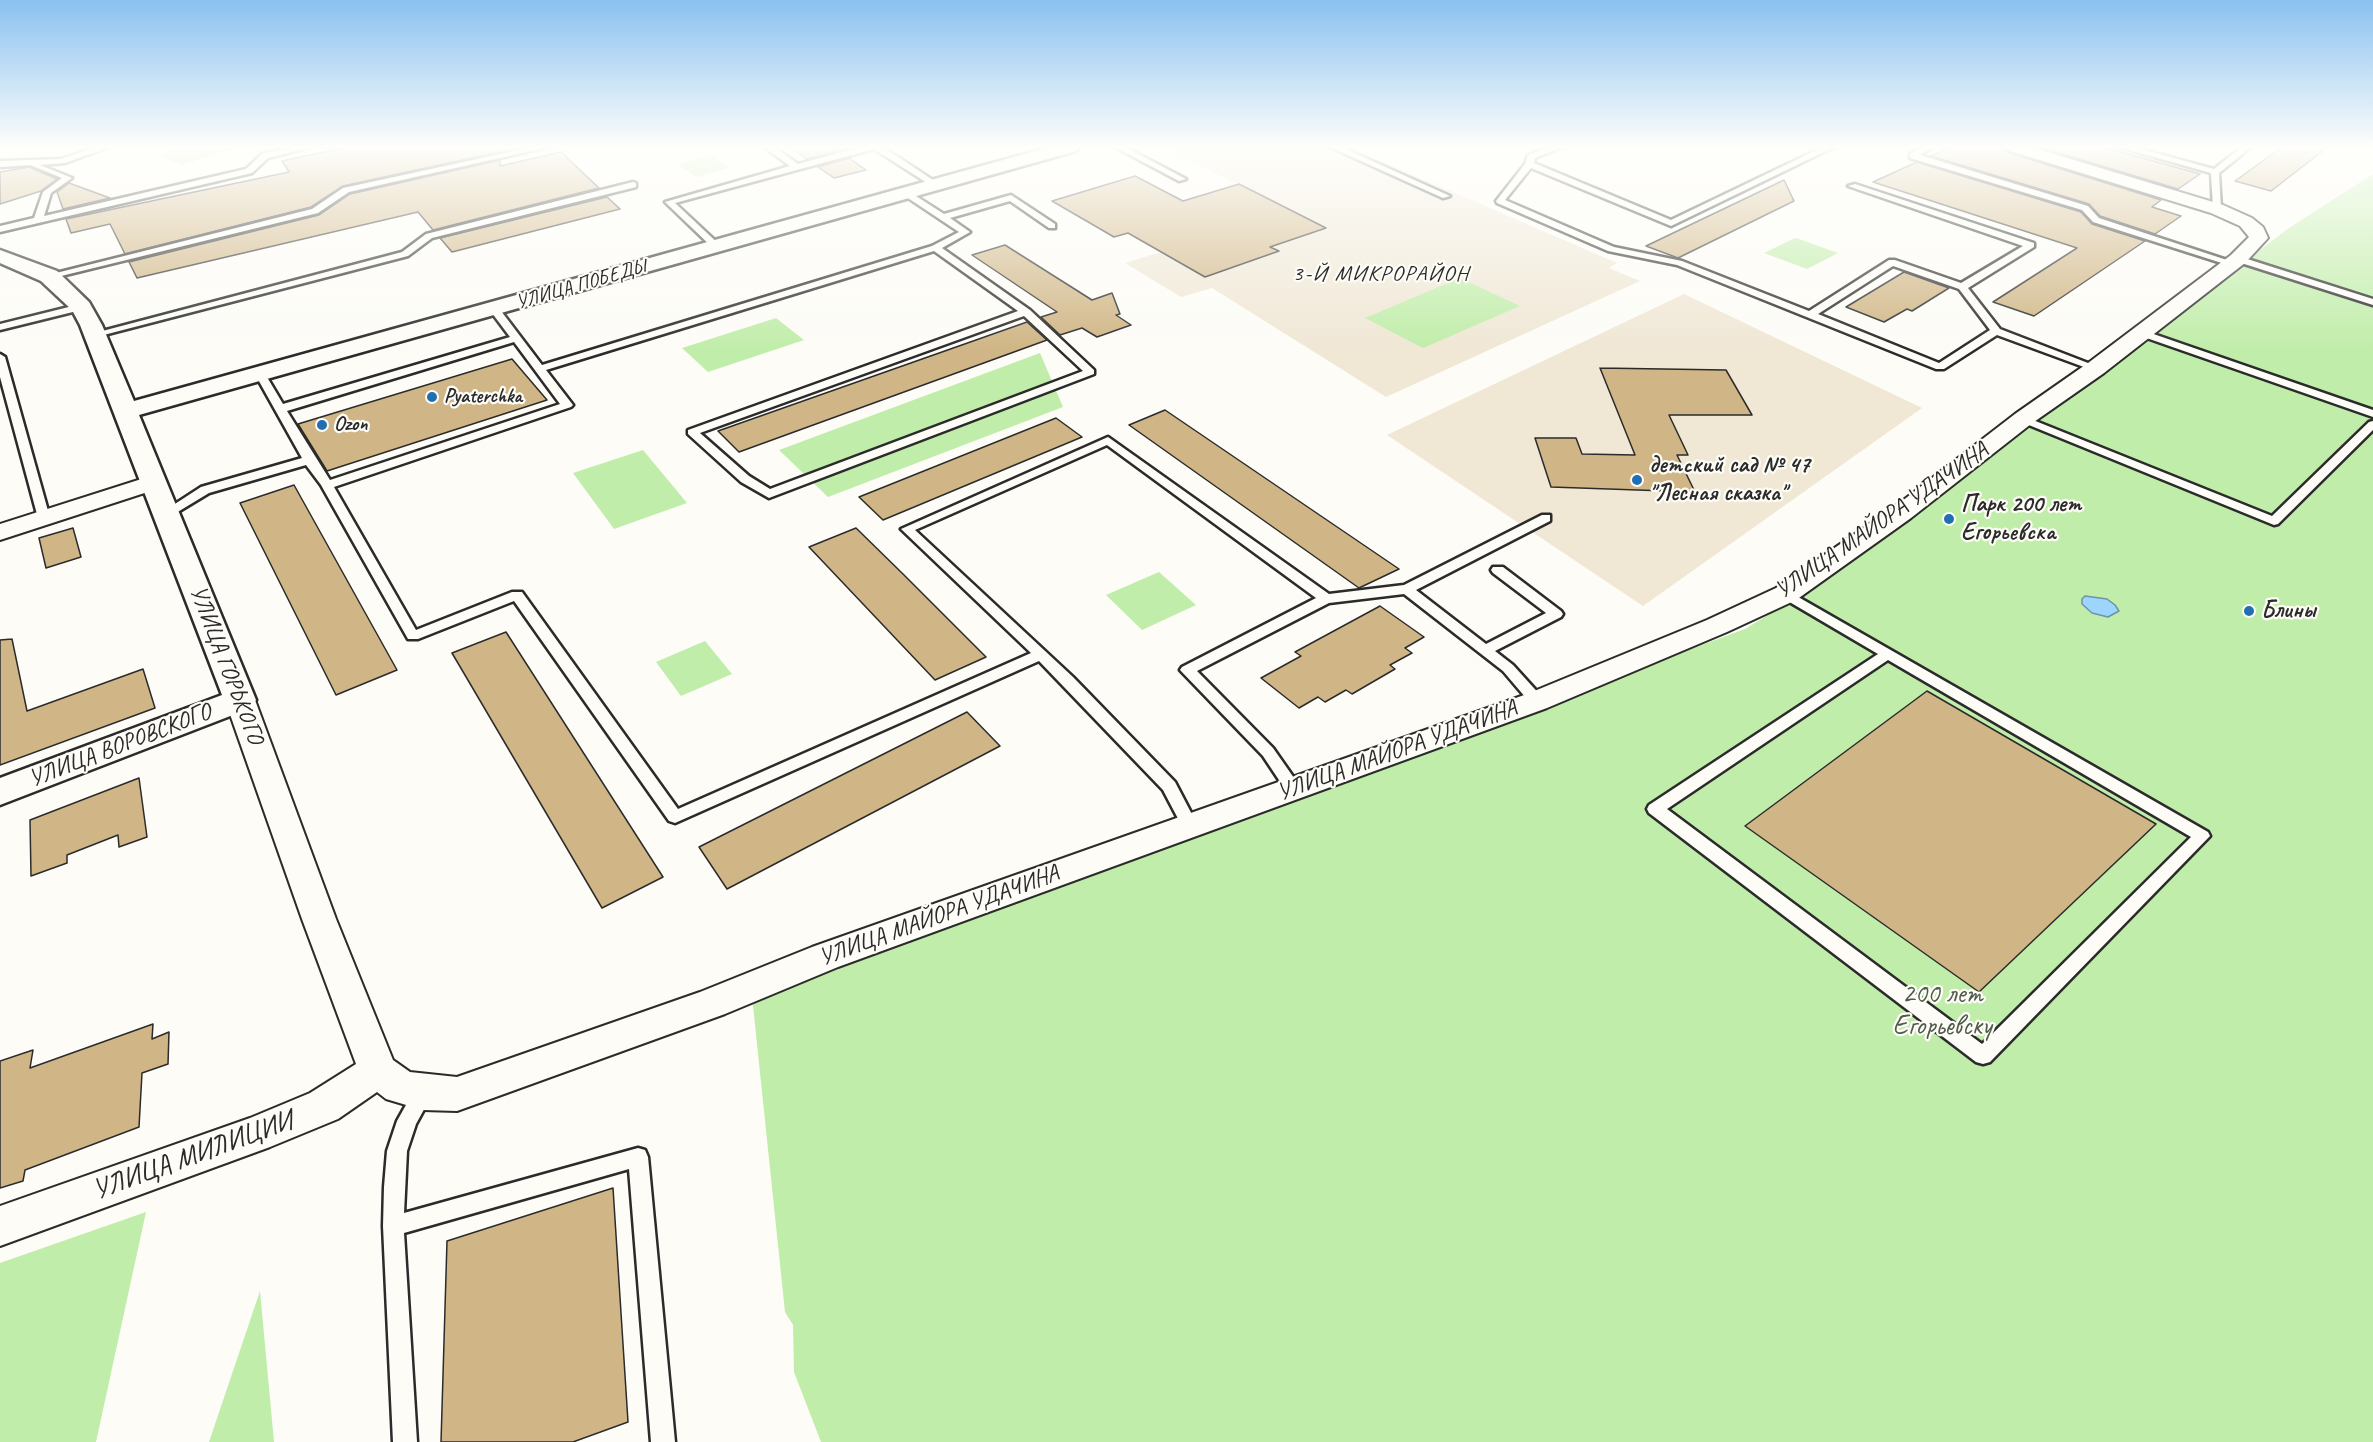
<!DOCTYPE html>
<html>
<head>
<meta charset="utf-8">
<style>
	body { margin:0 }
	canvas { display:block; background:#fdfcf7 }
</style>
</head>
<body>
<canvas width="2373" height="1442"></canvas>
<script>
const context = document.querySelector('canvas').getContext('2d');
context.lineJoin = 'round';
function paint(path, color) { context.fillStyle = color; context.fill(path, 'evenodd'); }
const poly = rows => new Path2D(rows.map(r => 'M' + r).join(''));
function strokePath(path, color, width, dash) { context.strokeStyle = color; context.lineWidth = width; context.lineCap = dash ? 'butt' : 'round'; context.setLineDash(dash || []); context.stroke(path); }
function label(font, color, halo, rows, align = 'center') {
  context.font = font + ' Caveat,sans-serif'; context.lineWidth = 4.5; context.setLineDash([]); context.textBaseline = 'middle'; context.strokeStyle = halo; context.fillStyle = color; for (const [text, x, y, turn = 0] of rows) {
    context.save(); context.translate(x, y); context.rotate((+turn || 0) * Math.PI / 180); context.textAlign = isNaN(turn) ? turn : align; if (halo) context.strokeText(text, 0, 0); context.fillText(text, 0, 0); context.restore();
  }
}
paint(poly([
	[1191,147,1349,147,1617,263,1609,268,1640,281,1386,397,1212,288,1181,297,1125,263,1161,252,1213,192,1238,184,1173,153],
	[1684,294,1922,408,1643,606,1387,435]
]), '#f0e7d5');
paint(poly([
	[184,147,238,147,182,165,158,155],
	[712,155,729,168,696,177,678,164],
	[2373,174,2373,1442,821,1442,794,1372,793,1325,785,1312,752,996,1745,629,1811,589,2289,228],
	[1795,238,1796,238,1838,253,1807,269,1764,253],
	[1460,278,1520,306,1423,348,1365,318],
	[776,318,804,340,708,372,682,348],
	[1040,353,1063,407,828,497,779,450],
	[643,450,687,503,614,529,573,473],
	[1159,572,1196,605,1142,630,1106,595],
	[705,641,732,674,681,696,656,662],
	[146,1212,96,1442,0,1442,0,1263],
	[260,1291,274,1442,209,1442]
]), '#c1edaa');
const water = poly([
	[2085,596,2107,599,2115,605,2119,611,2108,617,2092,613,2082,604,2082,599,2085,596]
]);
paint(water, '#9dd5fd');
strokePath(water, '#6f91a9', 1.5);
const building = poly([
	[347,147,498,147,499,152,343,186,311,207,125,254,110,224,71,233,66,219,289,172,282,161,347,147],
	[790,147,832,147,838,151,807,159,790,147],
	[1951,147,2003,147,2006,152,2161,200,2152,207,2181,216,2155,234,2100,216,2089,204,1931,156,1951,147],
	[2039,147,2103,147,2200,174,2178,189,2039,147],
	[2282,147,2328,147,2271,191,2235,181,2282,147],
	[561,152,599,188,433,230,418,212,137,278,129,262,319,215,350,194,500,160,500,166,561,152],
	[849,158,866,170,834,178,818,167,849,158],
	[1917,162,2081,212,2092,224,2145,241,2034,316,1993,302,2077,248,1873,182,1917,162],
	[29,167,57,179,41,191,0,204,0,172,29,167],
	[1135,176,1183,201,1239,184,1326,228,1270,247,1279,251,1205,277,1128,233,1114,237,1052,201,1135,176],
	[1784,180,1794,201,1678,258,1646,246,1784,180],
	[69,183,110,198,63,209,57,192,69,183],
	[607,197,620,209,452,252,440,238,607,197],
	[1005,245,1092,300,1112,293,1120,314,1116,315,1131,325,1097,337,1082,328,1060,335,1041,317,1057,312,972,255,1005,245],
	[1904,272,1949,288,1912,311,1907,309,1884,322,1846,307,1904,272],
	[1027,322,1047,340,739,452,718,431,1027,322],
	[512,359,547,400,327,471,298,424,512,359],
	[1600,368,1726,370,1752,415,1669,415,1688,455,1677,455,1695,492,1551,487,1535,438,1576,438,1582,454,1635,455,1600,368],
	[1165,410,1399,569,1359,588,1129,425,1165,410],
	[1056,418,1082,437,883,520,859,497,1056,418],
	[294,485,397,670,336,695,240,503,294,485],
	[73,528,81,557,46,568,39,538,73,528],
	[856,528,903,574,986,657,935,680,809,547,856,528],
	[1380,606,1424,637,1405,648,1412,653,1390,665,1395,669,1352,694,1346,690,1325,702,1318,697,1299,708,1261,678,1301,656,1295,652,1380,606],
	[506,632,663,877,602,908,452,653,506,632],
	[12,639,27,711,143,669,155,708,0,765,0,640,12,639],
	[1927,691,2156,824,1979,992,1745,826,1927,691],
	[967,712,1000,746,727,889,699,847,967,712],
	[139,778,147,837,119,847,118,835,67,855,67,863,31,876,30,820,139,778],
	[153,1024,152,1039,169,1032,168,1064,142,1073,139,1127,25,1170,23,1181,0,1188,0,1061,33,1050,30,1068,153,1024],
	[613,1188,628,1422,573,1442,441,1442,447,1241,613,1188]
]);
paint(building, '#d0b686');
strokePath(building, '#2b2b2b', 1.5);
const lane = poly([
	[96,147,109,147,65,163,40,165,72,178,51,193,44,216,246,169,262,154,295,147,311,147,268,158,252,173,0,232,0,226,34,218,43,192,62,178,30,165,0,167,0,161,61,159,96,147],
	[533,147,544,148,349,192,318,213,49,279,44,276,312,209,343,188,533,147],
	[764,147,774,147,798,164,861,147,883,147,942,186,935,188,874,149,675,203,722,247,714,249,665,202,790,166,764,147],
	[1115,147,1125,147,1186,179,1179,181,1115,147],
	[1330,147,1341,147,1450,196,1443,198,1330,147],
	[1550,147,1562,147,1535,158,1534,163,1671,220,1823,147,1834,147,1671,226,1531,168,1505,200,1614,247,1682,261,1809,311,1889,260,1895,260,1961,283,2023,246,1848,186,1855,184,2034,243,2034,247,1968,288,2000,329,2101,368,2092,370,1997,335,1944,369,1936,369,1677,265,1608,251,1497,203,1496,201,1525,164,1528,155,1550,147],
	[1893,266,1959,289,1990,330,1939,363,1818,314,1893,266],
	[1923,147,1933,147,1920,155,2088,206,2099,218,2236,263,2228,265,2093,222,2082,210,1910,158,1910,154,1923,147],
	[2119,147,2133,147,2214,169,2242,147,2251,147,2219,173,2221,209,2217,212,2213,209,2211,173,2119,147],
	[633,182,636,183,636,187,432,238,408,256,96,337,91,334,402,252,426,234,633,182],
	[908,191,944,214,1011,195,1055,224,1055,228,1049,228,1010,201,950,218,970,232,942,248,1030,310,1094,370,1094,374,769,498,741,482,688,434,688,430,1018,311,934,251,546,370,573,405,571,407,334,487,416,630,512,592,522,592,678,809,1031,653,901,529,1108,437,1329,594,1404,585,1542,515,1550,515,1550,521,1416,590,1486,644,1546,613,1493,573,1491,570,1493,567,1503,567,1561,611,1563,614,1561,617,1495,651,1513,665,1542,697,1544,701,1542,705,1532,705,1503,671,1404,594,1329,603,1197,671,1273,748,1301,788,1299,792,1293,794,1287,792,1263,756,1180,670,1182,667,1316,598,1107,445,915,530,1073,677,1175,782,1198,826,1196,830,1184,830,1163,790,1039,661,675,823,669,821,514,601,418,639,408,639,321,485,306,465,209,493,171,516,167,517,161,513,201,487,302,458,255,374,256,372,264,372,283,404,510,337,489,309,494,306,498,307,542,365,932,246,959,232,905,196,905,192,908,191],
	[1024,316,1083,371,770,489,749,476,700,433,1024,316],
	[514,342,560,404,330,480,287,411,514,342],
	[2235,257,2241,257,2373,299,2373,305,2235,261,2235,257],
	[81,304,86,307,85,309,0,330,0,324,81,304],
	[2142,330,2373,410,2373,417,2138,335,2137,333,2142,330],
	[0,354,5,357,50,518,48,521,44,522,38,518,0,377,0,354],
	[2023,416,2272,516,2369,422,2373,421,2373,430,2278,524,2274,525,2019,421,2019,417,2023,416],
	[1786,590,2208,832,2210,836,1990,1062,1983,1064,1976,1062,1649,813,1647,809,1649,805,1878,654,1781,597,1779,594,1781,591,1786,590],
	[1888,660,2191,837,1982,1044,1667,809,1888,660],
	[423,1084,430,1087,433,1093,416,1124,407,1151,404,1213,638,1148,645,1150,648,1157,675,1442,651,1442,629,1169,404,1233,417,1442,393,1442,383,1226,384,1187,387,1151,397,1121,416,1087,423,1084]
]);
const street = poly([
	[2005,147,2031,147,2223,205,2252,218,2263,227,2268,238,2245,263,2104,373,2031,424,1911,518,1796,600,1727,632,1547,708,838,967,725,1014,457,1111,423,1110,386,1099,377,1092,338,1119,270,1147,0,1246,0,1206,250,1118,310,1093,356,1064,302,919,225,700,230,693,240,690,250,693,255,700,336,919,393,1060,410,1072,457,1077,700,992,812,947,1527,694,1707,620,1776,588,1893,508,2015,414,2088,363,2231,255,2249,237,2240,226,2211,213,2007,150,2005,147],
	[154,475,163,477,166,482,163,487,0,540,0,524,154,475]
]);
const secondary = poly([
	[1050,147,1079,147,1076,151,139,415,256,700,251,708,0,805,0,778,222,695,80,325,72,310,41,281,0,263,0,250,57,271,89,302,102,325,134,401,1050,147]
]);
strokePath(lane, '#2b2b2b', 5);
strokePath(street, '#2b2b2b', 4);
strokePath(secondary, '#2b2b2b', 5);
paint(lane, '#fdfcf7');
paint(street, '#fdfcf7');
paint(secondary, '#fdfcf7');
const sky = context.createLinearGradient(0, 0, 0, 349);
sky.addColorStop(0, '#8ac1f0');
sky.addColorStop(0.42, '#fefefb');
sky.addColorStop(1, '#fefefb00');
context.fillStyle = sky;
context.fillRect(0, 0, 2373, 349);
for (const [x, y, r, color] of [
	[432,397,6,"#1f6fb2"],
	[322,425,6,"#1f6fb2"],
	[1637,480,6,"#1f6fb2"],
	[1949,519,6,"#1f6fb2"],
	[2249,611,6,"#1f6fb2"]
]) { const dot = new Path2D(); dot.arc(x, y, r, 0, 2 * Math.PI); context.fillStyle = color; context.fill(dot); strokePath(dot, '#fdfcf7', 2); }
label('20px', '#2b2b2b', '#fdfcf7', [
	["УЛИЦА ПОБЕДЫ",581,285,-16]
]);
label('bold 20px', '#2b2b2b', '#fdfcf7', [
	["Pyaterchka",444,397],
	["Ozon",334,425]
], 'left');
context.letterSpacing = '1.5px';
label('22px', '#2b2b2b', '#fdfcf7', [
	["3-Й МИКРОРАЙОН",1381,274]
]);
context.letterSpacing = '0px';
label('bold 24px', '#2b2b2b', '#fdfcf7', [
	["детский сад № 47",1649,466],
	["\"Лесная сказка\"",1649,494],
	["Парк 200 лет",1961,505],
	["Егорьевска",1961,533],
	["Блины",2261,611]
], 'left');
label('24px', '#2b2b2b', '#fdfcf7', [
	["УЛИЦА МАЙОРА УДАЧИНА",1882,521,-35],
	["УЛИЦА ГОРЬКОГО",226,665,69],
	["УЛИЦА ВОРОВСКОГО",120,746,-21],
	["УЛИЦА МАЙОРА УДАЧИНА",1397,751,-20],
	["УЛИЦА МАЙОРА УДАЧИНА",939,916,-20]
]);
label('28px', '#505c4b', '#fdfcf7', [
	["200 лет",1942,995],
	["Егорьевску",1942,1027]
]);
label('28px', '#2b2b2b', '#fdfcf7', [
	["УЛИЦА МИЛИЦИИ",193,1156,-20]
]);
</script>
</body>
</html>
